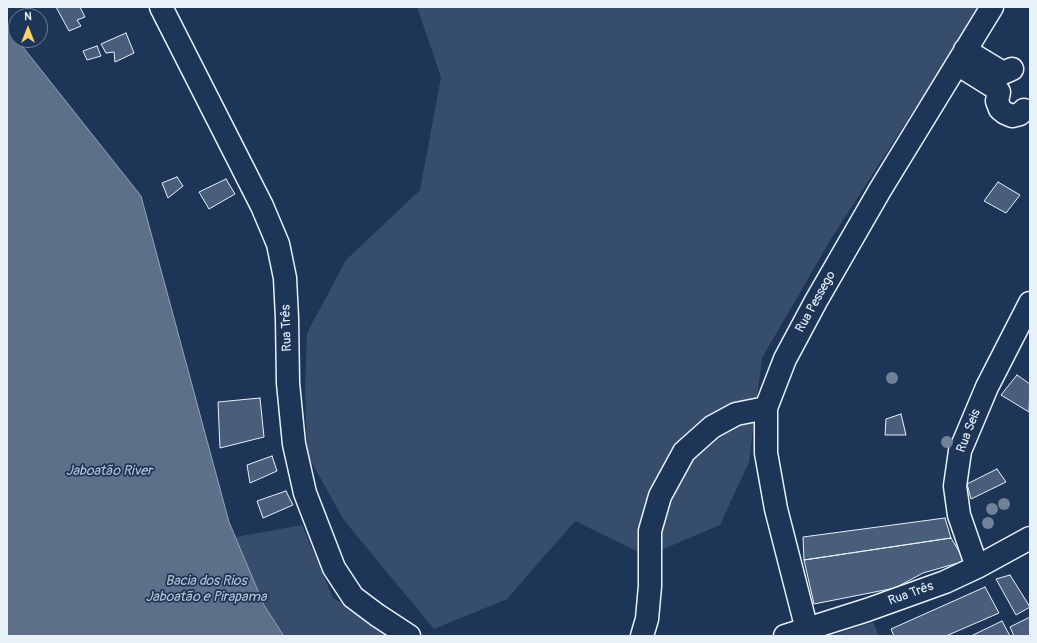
<!DOCTYPE html>
<html>
<head>
<meta charset="utf-8">
<style>
	body { margin:0 }
	#map { position:relative; width:1037px; height:643px; overflow:hidden; background:#1d3557; font-family:Pangolin,sans-serif }
	canvas { display:block }
	.frame { position:absolute; inset:0; border:8px solid #e8f1f8; pointer-events:none }
	.north { position:absolute; left:8px; top:8px; width:40px; height:40px; box-sizing:border-box; background:#1d3557; border:1px solid #6e8097; border-radius:50%; rotate:0deg; font-size:11px; font-weight:700; line-height:16px; text-align:center; color:#e8f1f8 }
	.north::after { content:''; display:block; margin:auto; width:14px; height:18px; background:#ffd166; clip-path:polygon(50% 0,100% 100%,50% 72%,0 100%) }
</style>
</head>
<body>
<div id="map">
<canvas width="1037" height="643"></canvas>
<div class="frame"></div>
<div class="north">N</div>
</div>
<script>
const context = document.querySelector('canvas').getContext('2d');
context.lineJoin = 'round';
function paint(path, color) { context.fillStyle = color; context.fill(path, 'evenodd'); }
const poly = rows => new Path2D(rows.map(r => 'M' + r).join(''));
function strokePath(path, color, width, dash) { context.strokeStyle = color; context.lineWidth = width; context.lineCap = dash ? 'butt' : 'round'; context.setLineDash(dash || []); context.stroke(path); }
function label(font, color, halo, rows, align = 'center') {
  context.font = font + ' Pangolin,sans-serif'; context.lineWidth = 3.5; context.setLineDash([]); context.textBaseline = 'middle'; context.strokeStyle = halo; context.fillStyle = color; for (const [text, x, y, turn = 0] of rows) {
    context.save(); context.translate(x, y); context.rotate((+turn || 0) * Math.PI / 180); context.textAlign = isNaN(turn) ? turn : align; if (halo) context.strokeText(text, 0, 0); context.fillText(text, 0, 0); context.restore();
  }
}
paint(poly([
	[417,7,980,7,831,239,762,358,749,462,720,525,647,556,575,521,507,599,434,629,343,519,307,454,305,390,307,333,346,260,420,190,441,77],
	[302,525,333,598,379,625,394,636,285,636,264,605,236,537],
	[873,622,879,636,831,636]
]), '#374d6c');
const water = poly([
	[7,27,141,196,229,522,264,605,284,636,7,636,7,27]
]);
paint(water, '#5d7089');
strokePath(water, '#95a4b5', 1);
const building = poly([
	[56,7,80,7,85,17,77,20,81,26,69,31,56,7],
	[126,33,134,53,115,62,114,52,106,53,101,44,126,33],
	[97,46,101,56,87,60,83,51,97,46],
	[177,177,183,186,168,198,162,183,177,177],
	[226,179,235,194,209,209,199,192,226,179],
	[998,182,1020,195,1006,213,984,201,998,182],
	[1017,375,1030,384,1029,412,1001,395,1017,375],
	[260,398,264,437,220,448,218,402,260,398],
	[901,414,906,435,885,435,886,419,901,414],
	[272,456,277,471,250,483,247,465,272,456],
	[997,469,1006,482,971,499,967,484,997,469],
	[286,491,293,505,263,518,257,501,286,491],
	[945,518,951,538,804,560,803,537,945,518],
	[951,538,965,561,923,573,895,588,814,604,804,560,951,538],
	[1010,575,1030,607,1016,615,996,579,1010,575],
	[985,587,999,613,946,636,894,636,891,629,985,587],
	[1030,617,1030,636,1014,636,1010,627,1030,617],
	[1002,621,1010,636,971,636,1002,621]
]);
paint(building, '#495e7a');
strokePath(building, '#e8f1f8', 1);
const minor = poly([
	[161,7,262,206,278,244,285,278,287,318,288,383,294,444,305,493,334,568,353,597,377,615,409,636],
	[965,50,1003,73,1012,69],
	[957,64,997,89,999,92,997,101,1000,109,1005,113,1012,116,1020,114,1024,110],
	[977,567,959,515,955,486,960,451,987,387,1030,303],
	[807,630,776,509,766,453,766,408,785,359,816,301,880,190,992,7],
	[642,636,647,619,650,586,650,531,660,496,684,452,712,427,736,414,766,408],
	[785,636,867,610,945,582,977,567,1030,538]
]);
strokePath(minor, '#e8f1f8', 25);
strokePath(minor, '#1d3557', 22);
context.fillStyle = '#708198';
for (const [x, y] of [
	[892,378],
	[947,442],
	[1004,504],
	[992,509],
	[988,523]
]) { context.beginPath(); context.arc(x, y, 6, 0, 2 * Math.PI); context.fill(); }
label('13px', '#e8f1f8', '#1d3557', [
	["Rua Pessego",816,302,-61],
	["Rua Três",287,328,-92],
	["Rua Seis",969,431,-69],
	["Rua Três",911,594,-20]
]);
label('italic 14px', '#b7c4d1', '#1d3557', [
	["Jaboatão River",109,471],
	["Bacia dos Rios",206,581],
	["Jaboatão e Pirapama",206,597]
]);
</script>
</body>
</html>
